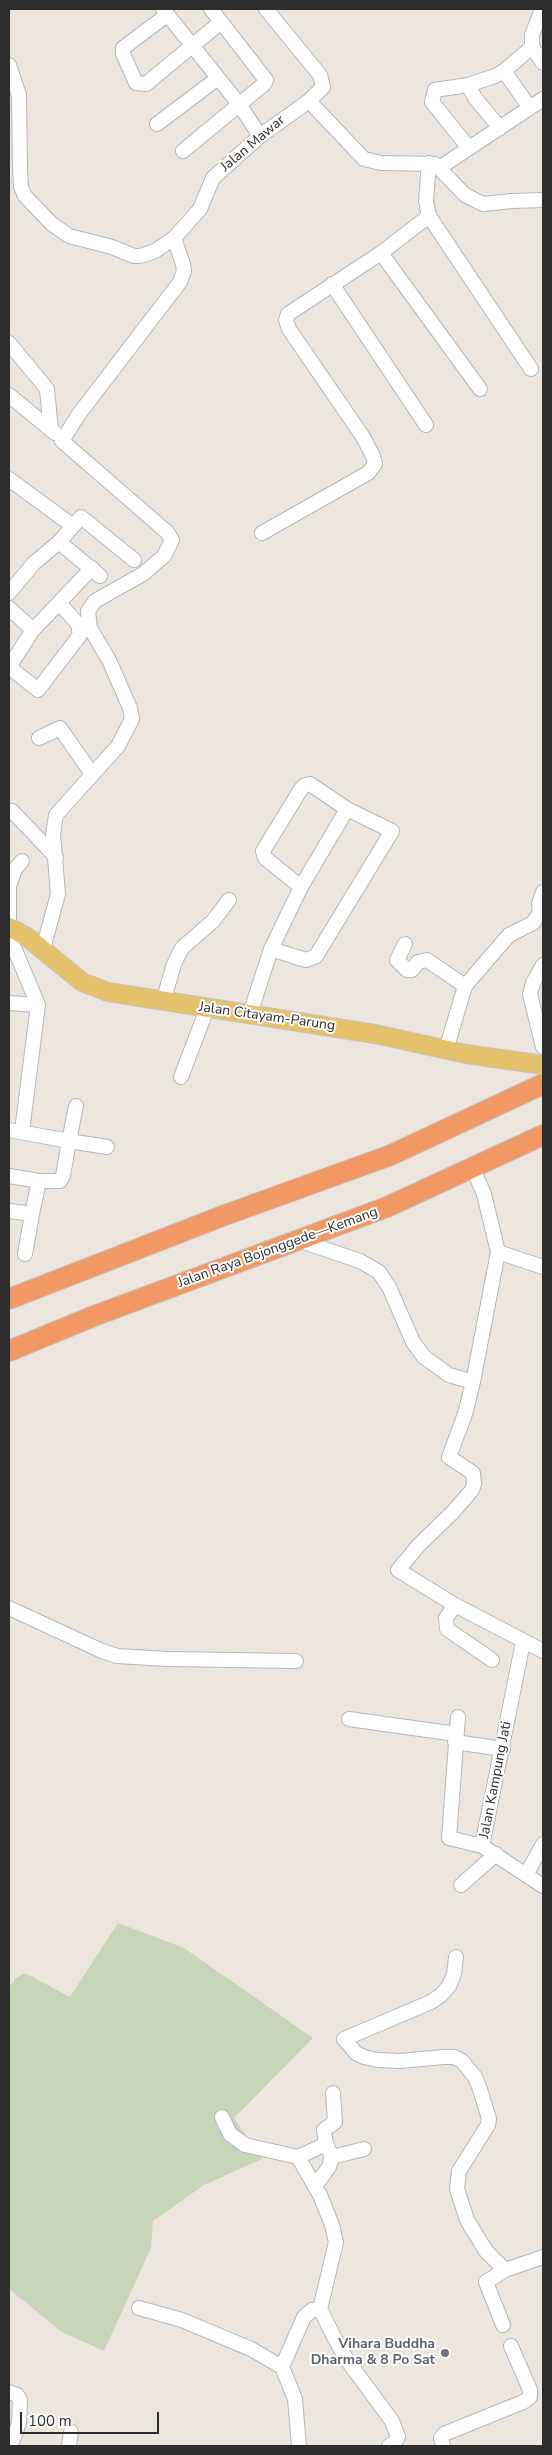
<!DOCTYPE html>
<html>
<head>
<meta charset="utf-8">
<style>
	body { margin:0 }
	#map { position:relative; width:552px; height:2455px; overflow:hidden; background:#ece6df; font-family:"Nunito Sans",sans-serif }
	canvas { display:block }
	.frame { position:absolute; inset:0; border:10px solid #2c2c2c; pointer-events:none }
	.scale { position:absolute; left:20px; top:2412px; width:139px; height:22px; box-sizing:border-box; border:2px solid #2c2c2c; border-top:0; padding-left:6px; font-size:15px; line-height:18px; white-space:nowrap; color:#2c2c2c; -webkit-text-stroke:4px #fff; paint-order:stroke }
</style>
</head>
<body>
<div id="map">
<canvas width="552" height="2455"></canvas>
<div class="frame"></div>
<div class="scale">100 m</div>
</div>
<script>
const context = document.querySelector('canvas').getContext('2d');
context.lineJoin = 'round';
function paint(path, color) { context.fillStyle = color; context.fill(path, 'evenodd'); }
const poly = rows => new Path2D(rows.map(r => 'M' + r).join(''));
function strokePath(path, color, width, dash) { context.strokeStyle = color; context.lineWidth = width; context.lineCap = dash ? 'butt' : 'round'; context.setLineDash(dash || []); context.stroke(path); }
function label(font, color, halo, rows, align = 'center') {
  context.font = font + ' "Nunito Sans",sans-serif'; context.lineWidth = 4; context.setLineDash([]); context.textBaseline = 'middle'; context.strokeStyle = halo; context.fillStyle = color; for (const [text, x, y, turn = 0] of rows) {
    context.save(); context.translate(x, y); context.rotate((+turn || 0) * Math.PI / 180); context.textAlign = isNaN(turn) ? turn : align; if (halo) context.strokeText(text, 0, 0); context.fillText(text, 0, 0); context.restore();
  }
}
paint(poly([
	[118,1923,184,1948,313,2038,234,2118,262,2159,204,2185,153,2221,151,2248,104,2351,62,2332,9,2289,9,1987,16,1978,25,1973,70,1997]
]), '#c8d5b8');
const minor = poly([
	[163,9,239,104,260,136],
	[542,9,532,35,532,47,543,63],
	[167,15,123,48,123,54,136,83,146,84,221,22],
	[9,65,19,95,20,167,21,187,25,196,52,224,69,236,112,247,134,256,140,256,155,251,174,238,200,209,213,178,260,136,309,101,323,87,320,75,266,9],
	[504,71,530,108],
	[468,85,475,98,500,128],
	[309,101,364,159,381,163,435,164,465,195,483,204,512,201,543,200],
	[157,124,218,78],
	[469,148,432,102,435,90,468,85,495,76,504,71,532,47],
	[183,151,264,84,266,80,211,9],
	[429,163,426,201,429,216,531,369],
	[439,168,543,99],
	[381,253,480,389],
	[332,284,426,425],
	[9,343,47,389,51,430],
	[9,395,55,433],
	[9,479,73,526],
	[262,533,368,473,375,464,373,456,363,437,289,329,286,320,288,314,381,253,429,216],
	[59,542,100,576],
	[9,593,34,563,59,542,81,517,134,560],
	[9,608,33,630,92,568],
	[33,630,9,667,38,690,80,635,78,624,59,603],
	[39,738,60,728,92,774],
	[9,813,12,811,56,857],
	[9,883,9,924],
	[10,883,15,869,22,861],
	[9,941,15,950,38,1005],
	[405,944,397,960,407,970,412,970,418,962,427,960,465,986],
	[43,949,58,894,53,834,56,815,118,746,132,719,130,708,109,660,90,628,88,611,95,601,143,574,164,556,172,540,167,532,62,441,79,414,180,282,184,271,183,264,174,238],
	[271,949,306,960,316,956,392,831,347,809,310,784,305,785,301,789,263,851,265,858,301,887],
	[543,965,533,983,530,994,543,1047],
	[163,1002,174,964,182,948,213,921,229,900],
	[9,1003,38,1005,22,1131],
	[250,1014,271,949,301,887,347,809],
	[446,1050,465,986,509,935,533,923,540,912,539,904,543,892],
	[181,1077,207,1009],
	[76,1106,69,1141,107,1147],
	[9,1130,69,1141,63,1176,60,1181,39,1181,9,1176],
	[473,1169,484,1194,498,1252,473,1382,465,1414,449,1457,473,1473,474,1484,472,1490,453,1512,419,1545,398,1570,455,1605,543,1651],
	[9,1211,32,1214,39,1181],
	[298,1240,360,1261,379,1272,389,1287,413,1342,424,1357,449,1375,473,1382],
	[498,1252,543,1267],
	[25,1254,32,1214],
	[455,1605,446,1618,447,1629,492,1660],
	[9,1608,102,1651,117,1656,168,1659,296,1661],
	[458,1717,449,1838,482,1846,543,1886],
	[349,1719,456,1734],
	[455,1742,503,1749],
	[482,1846,523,1642],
	[526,1875,543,1844],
	[461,1885,496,1854],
	[456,1957,454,1974,449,1986,441,1995,431,2002,344,2039,356,2053,364,2057,378,2060,400,2061,444,2057,454,2057,462,2061,475,2077,480,2089,489,2119,488,2125,459,2171,457,2189,467,2220,486,2251,505,2270,543,2257],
	[222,2117,230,2134,245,2145,298,2157,320,2195,332,2225,336,2242,320,2309,312,2310,304,2317,282,2367],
	[326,2144,324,2130,335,2122,333,2093],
	[298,2157,326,2144,332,2157,329,2167,315,2186],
	[332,2157,364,2149],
	[139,2308,182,2320,251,2349,282,2367,295,2399,299,2446],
	[320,2309,334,2337,347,2360,392,2421,398,2437,394,2443,389,2446],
	[503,2325,486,2282,505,2270],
	[9,2392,17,2395,20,2400,19,2423,13,2440,9,2444],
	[69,2446,71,2432],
	[443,2446,441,2438,444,2434,523,2402,530,2397,530,2390,511,2346]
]);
const major = poly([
	[9,927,27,937,82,982,108,992,375,1034,466,1054,543,1065]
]);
const highway = poly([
	[9,1299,225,1215,391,1155,543,1084],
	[9,1351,94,1316,387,1207,543,1135]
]);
strokePath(minor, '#b3b6be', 16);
strokePath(major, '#c4c4c4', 20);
strokePath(highway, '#c4c4c4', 22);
strokePath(minor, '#fff', 14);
strokePath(major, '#e6c16b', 18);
strokePath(highway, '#f29865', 20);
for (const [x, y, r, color] of [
	[445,2353,5,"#6b7280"]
]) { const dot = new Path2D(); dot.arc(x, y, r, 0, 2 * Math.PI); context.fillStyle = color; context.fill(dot); strokePath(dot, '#fff', 2); }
label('14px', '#2c2c2c', '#fff', [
	["Jalan Mawar",253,144,-40],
	["Jalan Citayam-Parung",267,1017,8],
	["Jalan Raya Bojonggede—Kemang",278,1248,-20],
	["Jalan Kampung Jati",496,1780,-79]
]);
label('bold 14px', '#5b616d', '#fff', [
	["Vihara Buddha",435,2345],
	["Dharma & 8 Po Sat",435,2361]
], 'right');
</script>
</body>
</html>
